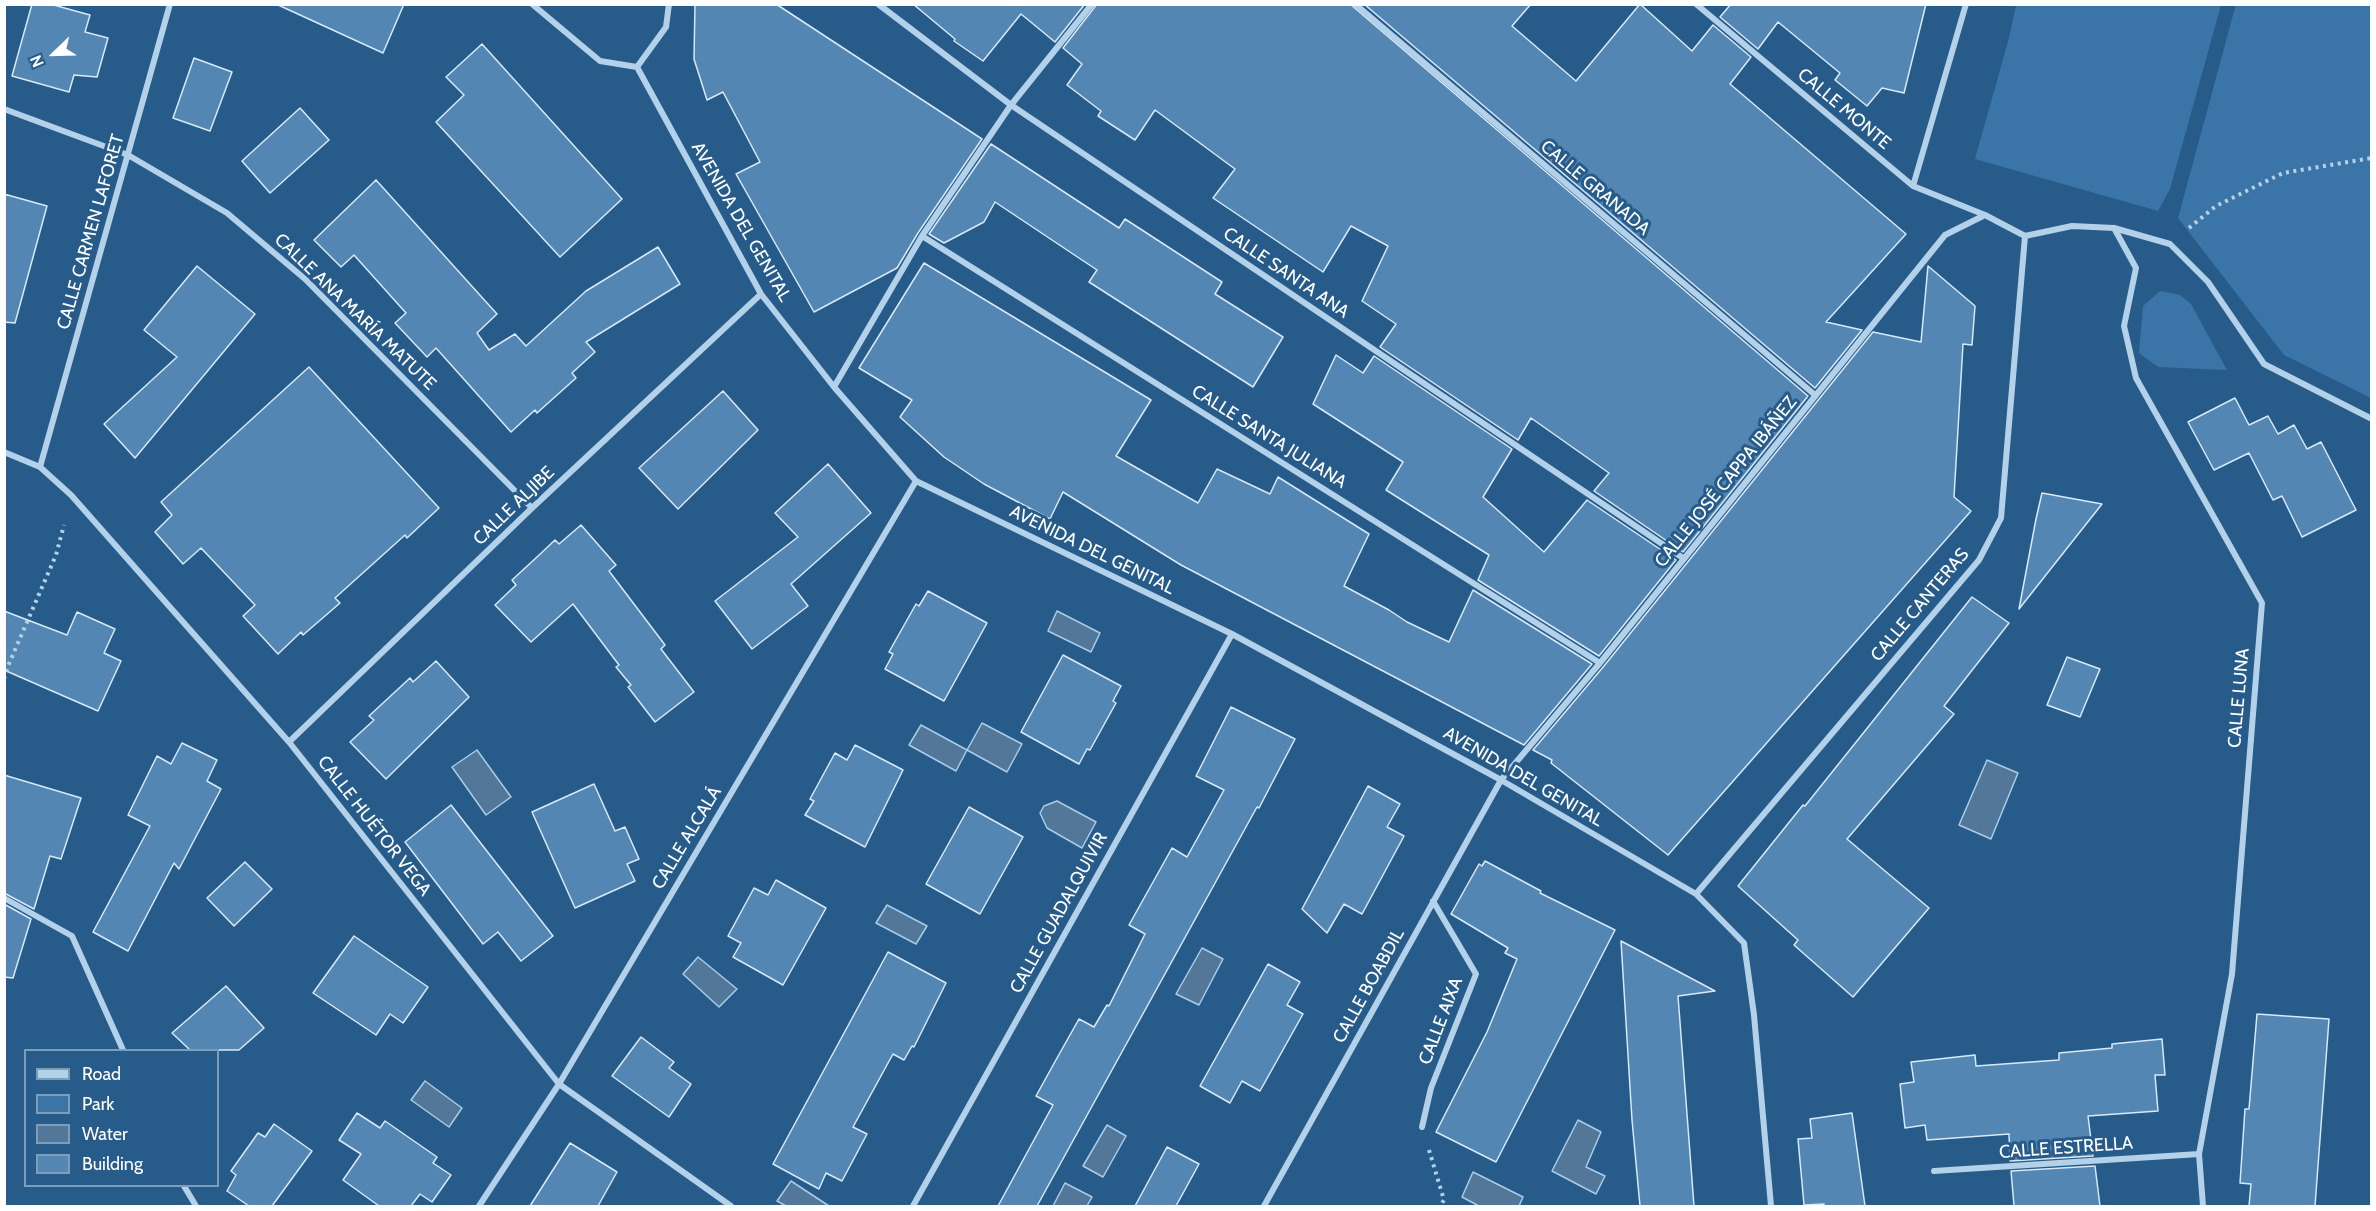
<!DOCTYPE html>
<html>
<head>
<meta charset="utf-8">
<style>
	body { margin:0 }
	#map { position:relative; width:2376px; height:1211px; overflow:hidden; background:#265b8a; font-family:Cabin,sans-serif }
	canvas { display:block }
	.frame { position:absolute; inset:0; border:6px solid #fff; pointer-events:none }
	.legend { position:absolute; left:24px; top:1049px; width:195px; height:138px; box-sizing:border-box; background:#265b8a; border:2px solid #7d9db9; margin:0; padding:8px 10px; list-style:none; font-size:18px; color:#fff }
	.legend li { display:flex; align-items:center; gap:12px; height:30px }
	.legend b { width:30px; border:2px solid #7d9db9 }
	.north { position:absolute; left:24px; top:24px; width:60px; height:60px; -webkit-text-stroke:4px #265b8a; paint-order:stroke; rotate:247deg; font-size:16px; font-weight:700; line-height:24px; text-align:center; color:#fff }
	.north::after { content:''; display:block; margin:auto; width:21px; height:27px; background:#fff; clip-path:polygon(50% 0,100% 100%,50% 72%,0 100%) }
</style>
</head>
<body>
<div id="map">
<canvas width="2376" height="1211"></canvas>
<div class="frame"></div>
<ul class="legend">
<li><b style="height:8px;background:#b4d1ea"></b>Road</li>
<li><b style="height:16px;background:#3b74a7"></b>Park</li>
<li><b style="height:16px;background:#537798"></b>Water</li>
<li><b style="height:16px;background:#5386b3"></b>Building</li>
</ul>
<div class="north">N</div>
</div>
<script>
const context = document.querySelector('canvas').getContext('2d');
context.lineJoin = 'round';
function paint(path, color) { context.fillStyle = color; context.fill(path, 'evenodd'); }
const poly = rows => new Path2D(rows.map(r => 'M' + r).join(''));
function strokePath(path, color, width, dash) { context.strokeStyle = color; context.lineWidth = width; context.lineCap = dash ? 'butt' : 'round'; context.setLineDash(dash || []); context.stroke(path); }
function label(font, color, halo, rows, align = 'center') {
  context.font = font + ' Cabin,sans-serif'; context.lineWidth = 6; context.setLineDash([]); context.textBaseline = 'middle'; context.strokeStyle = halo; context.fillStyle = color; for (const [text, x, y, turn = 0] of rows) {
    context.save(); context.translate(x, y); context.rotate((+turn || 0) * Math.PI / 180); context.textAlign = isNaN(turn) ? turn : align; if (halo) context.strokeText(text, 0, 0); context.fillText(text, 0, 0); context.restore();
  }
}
paint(poly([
	[2236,4,2371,5,2371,398,2284,355,2178,218],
	[2016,5,2221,5,2170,189,2158,211,1975,159,2009,38],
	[2160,291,2180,295,2191,304,2227,370,2158,367,2139,353,2143,306]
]), '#3b74a7');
const water = poly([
	[1057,611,1100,633,1091,652,1048,631,1057,611],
	[982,723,1022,744,1007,772,967,750,956,771,909,745,921,725,967,750,982,723],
	[477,750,511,797,486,815,452,767,477,750],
	[1987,760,2018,773,1991,839,1959,825,1987,760],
	[1057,801,1096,822,1082,848,1047,828,1040,813,1044,806,1057,801],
	[887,905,927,926,916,944,876,923,887,905],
	[1202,948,1223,959,1199,1005,1176,994,1202,948],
	[698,957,737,989,719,1007,683,974,698,957],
	[425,1081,462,1108,449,1127,411,1100,425,1081],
	[1578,1120,1601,1132,1586,1167,1605,1176,1596,1194,1552,1171,1578,1120],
	[1107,1125,1126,1136,1103,1177,1083,1166,1107,1125],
	[1473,1172,1523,1197,1519,1206,1479,1206,1462,1197,1473,1172],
	[791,1181,829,1206,786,1206,777,1201,791,1181],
	[1065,1183,1092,1197,1087,1206,1053,1206,1065,1183]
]);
paint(water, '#537798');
strokePath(water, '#a8cdea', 1.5);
const building = poly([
	[32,4,50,4,90,15,85,32,108,38,97,77,74,75,69,92,12,76,32,4],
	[276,4,404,4,383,53,276,4],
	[695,4,776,4,982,139,918,233,897,268,814,312,736,174,760,162,723,92,707,100,694,59,695,4],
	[913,4,1085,4,1055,42,1021,14,983,61,954,41,955,39,913,4],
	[1097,4,1350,4,1808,396,1683,552,1594,491,1609,473,1531,418,1518,440,1380,347,1396,324,1362,301,1388,246,1351,226,1323,272,1213,198,1235,169,1155,110,1135,140,1098,116,1101,111,1067,85,1082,64,1063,48,1097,4],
	[1364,4,1531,4,1512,26,1576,81,1640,4,1692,51,1713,25,1751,57,1730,84,1906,234,1826,322,1862,330,1815,388,1364,4],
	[1731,4,1926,4,1904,93,1882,88,1867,106,1835,80,1840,73,1778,22,1758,49,1720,17,1731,4],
	[482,44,622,199,560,257,436,122,464,95,446,77,482,44],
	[194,58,232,72,210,131,173,118,194,58],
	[300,108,329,140,270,193,242,161,300,108],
	[991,144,1119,228,1125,219,1222,282,1215,294,1283,337,1253,387,1089,282,1097,270,995,202,984,222,944,243,929,234,991,144],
	[376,180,497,314,477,333,489,350,515,334,526,346,586,291,658,247,680,284,586,342,595,352,572,373,576,378,537,413,535,410,511,432,436,348,427,357,395,323,406,313,354,255,341,267,314,240,376,180],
	[4,194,47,206,15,323,4,322,4,194],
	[924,263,1151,400,1116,456,1198,503,1217,469,1270,494,1278,477,1369,534,1344,586,1389,610,1407,622,1449,642,1473,590,1592,664,1524,745,1181,565,1063,492,1050,519,984,484,944,457,900,417,912,400,859,368,924,263],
	[197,266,255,314,135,458,104,424,177,357,144,330,197,266],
	[1928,266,1975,306,1972,345,1963,344,1954,497,1971,511,1668,855,1551,763,1552,760,1533,750,1604,666,1873,332,1921,342,1928,266],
	[1336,355,1363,373,1374,356,1512,449,1483,497,1544,552,1587,500,1676,560,1599,656,1478,580,1489,555,1386,490,1403,462,1313,404,1336,355],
	[309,367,439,508,407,538,405,535,335,598,340,603,303,635,301,632,278,654,243,616,255,605,201,548,183,564,155,532,172,515,161,502,309,367],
	[723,391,758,430,678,509,639,468,723,391],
	[2235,398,2249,425,2268,416,2278,434,2294,425,2307,449,2321,442,2356,510,2302,537,2282,496,2273,500,2249,453,2214,470,2188,422,2235,398],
	[828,464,871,513,791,584,808,606,752,649,715,601,798,537,775,513,828,464],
	[2042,493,2102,504,2019,609,2036,519,2042,493],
	[581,525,616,565,609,571,665,645,661,649,694,692,655,722,628,687,631,685,616,667,619,665,573,604,531,642,495,605,516,585,512,580,537,557,555,540,559,544,581,525],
	[928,591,987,623,944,701,885,669,893,654,889,652,916,604,919,606,928,591],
	[1972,597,2009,623,1944,706,1954,714,1847,839,1929,908,1853,997,1794,945,1798,940,1738,886,1803,805,1805,806,1972,597],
	[4,611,67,635,77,612,115,629,104,653,121,661,98,711,4,670,4,611],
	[1063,655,1121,686,1113,701,1116,703,1090,750,1087,749,1079,764,1021,732,1063,655],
	[2067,657,2100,669,2080,717,2047,705,2067,657],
	[436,661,469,697,386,779,350,742,374,720,369,716,410,678,413,682,436,661],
	[1231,707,1295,739,1259,808,1257,807,1037,1206,998,1206,1053,1105,1036,1096,1057,1058,1079,1019,1094,1027,1107,1005,1109,1006,1145,934,1129,925,1172,848,1187,857,1224,790,1196,776,1231,707],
	[182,743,217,760,207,781,221,789,179,869,174,863,128,951,93,932,150,826,128,815,157,756,171,764,182,743],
	[855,745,903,770,865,847,805,815,814,801,810,799,835,753,847,760,855,745],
	[4,775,81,798,61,859,50,856,34,909,4,893,4,775],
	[594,784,615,831,625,827,639,859,627,864,635,881,575,908,532,812,594,784],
	[1368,786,1400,804,1387,827,1404,836,1362,914,1344,904,1327,933,1302,909,1368,786],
	[451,805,553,936,521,961,498,932,483,944,405,842,451,805],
	[969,807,1023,837,980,914,926,884,969,807],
	[1485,861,1541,891,1540,893,1615,930,1496,1162,1436,1132,1487,1032,1517,959,1505,953,1508,948,1451,914,1479,864,1482,866,1485,861],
	[245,862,272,889,234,926,207,898,245,862],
	[776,880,826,908,783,985,733,957,741,943,728,936,754,888,768,895,776,880],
	[4,904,31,919,13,978,4,977,4,904],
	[354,936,428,987,403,1023,390,1014,376,1035,313,993,354,936],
	[1621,941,1715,991,1678,996,1694,1206,1640,1206,1632,1120,1621,941],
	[888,952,946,983,914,1047,912,1046,904,1060,893,1054,853,1127,867,1134,842,1181,826,1173,819,1189,773,1164,888,952],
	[1268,964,1300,982,1287,1005,1303,1014,1260,1091,1242,1081,1230,1103,1200,1086,1268,964],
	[226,986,264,1028,239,1050,190,1050,172,1033,226,986],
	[2257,1014,2329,1019,2315,1206,2249,1206,2251,1184,2240,1183,2245,1109,2249,1109,2257,1014],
	[641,1037,674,1062,669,1068,691,1084,669,1117,612,1076,641,1037],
	[2162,1039,2165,1075,2155,1075,2158,1111,2088,1116,2093,1156,2010,1161,2009,1134,1927,1140,1925,1125,1905,1128,1900,1084,1914,1082,1911,1062,1975,1055,1976,1066,2059,1060,2059,1053,2112,1048,2112,1044,2162,1039],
	[357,1113,380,1128,385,1121,437,1157,433,1163,451,1175,432,1202,420,1194,411,1206,379,1206,343,1180,361,1154,339,1140,357,1113],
	[1852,1113,1865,1206,1824,1206,1824,1204,1804,1205,1798,1139,1812,1138,1810,1119,1852,1113],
	[274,1124,312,1151,272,1206,249,1206,227,1191,236,1175,231,1171,258,1133,265,1137,274,1124],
	[570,1143,617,1172,598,1206,530,1206,570,1143],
	[1167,1147,1199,1164,1176,1206,1135,1206,1167,1147],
	[2095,1166,2100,1206,2014,1206,2011,1171,2095,1166]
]);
paint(building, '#5386b3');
strokePath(building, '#d8e9f7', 1.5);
strokePath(poly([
	[2189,228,2216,206,2283,173,2372,158],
	[4,679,8,666,56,555,64,525],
	[1429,1150,1444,1200,1440,1206]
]), '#b4d1ea', 4, [3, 4.5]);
strokePath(poly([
	[532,4,600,61,637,67],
	[878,4,1011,105,1683,558],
	[1355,4,1815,395],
	[1696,4,1913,186,1985,215,2025,236,2072,226,2114,228,2170,244,2208,282,2264,364,2372,419],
	[637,67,761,294,834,387,916,481,1232,634,1501,780,1696,894,1744,943,1754,1015,1771,1206],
	[637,67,666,27,669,4],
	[4,109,128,155,227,213,305,279,532,508],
	[1913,186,1966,4],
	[2114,228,2136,268,2124,326,2136,378,2262,603,2232,974,2199,1154,2203,1206],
	[922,236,1600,663],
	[834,387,922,236,1011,105,1092,4],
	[4,452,40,467,71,495,289,742,559,1084,731,1206],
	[40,467,170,4],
	[289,742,532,508,761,294],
	[1696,894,1979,560,2001,518,2025,236],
	[4,898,72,936,123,1050],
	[1422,1127,1431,1088,1476,974,1433,901],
	[1934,1171,2199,1154],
	[184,1186,196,1206],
	[479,1206,559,1084,916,481],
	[913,1206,1232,634],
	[1264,1206,1501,780,1600,663,1945,235,1985,215]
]), '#b4d1ea', 6);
label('18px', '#fff', '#265b8a', [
	["CALLE MONTE",1844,109,40],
	["CALLE GRANADA",1595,188,40],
	["AVENIDA DEL GENITAL",741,222,60],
	["CALLE CARMEN LAFORET",91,232,-74],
	["CALLE SANTA ANA",1286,273,34],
	["CALLE ANA MARÍA MATUTE",355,312,44],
	["CALLE SANTA JULIANA",1269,437,32],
	["CALLE JOSÉ CAPPA IBÁÑEZ",1726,482,-51],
	["CALLE ALJIBE",514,506,-44],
	["AVENIDA DEL GENITAL",1092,550,26],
	["CALLE CANTERAS",1920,605,-50],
	["CALLE LUNA",2239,698,-85],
	["AVENIDA DEL GENITAL",1523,777,30],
	["CALLE HUÉTOR VEGA",374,826,52],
	["CALLE ALCALÁ",687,838,-59],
	["CALLE GUADALQUIVIR",1059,913,-61],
	["CALLE BOABDIL",1369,986,-61],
	["CALLE AIXA",1441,1021,-69],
	["CALLE ESTRELLA",2066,1148,-4]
]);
</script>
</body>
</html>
